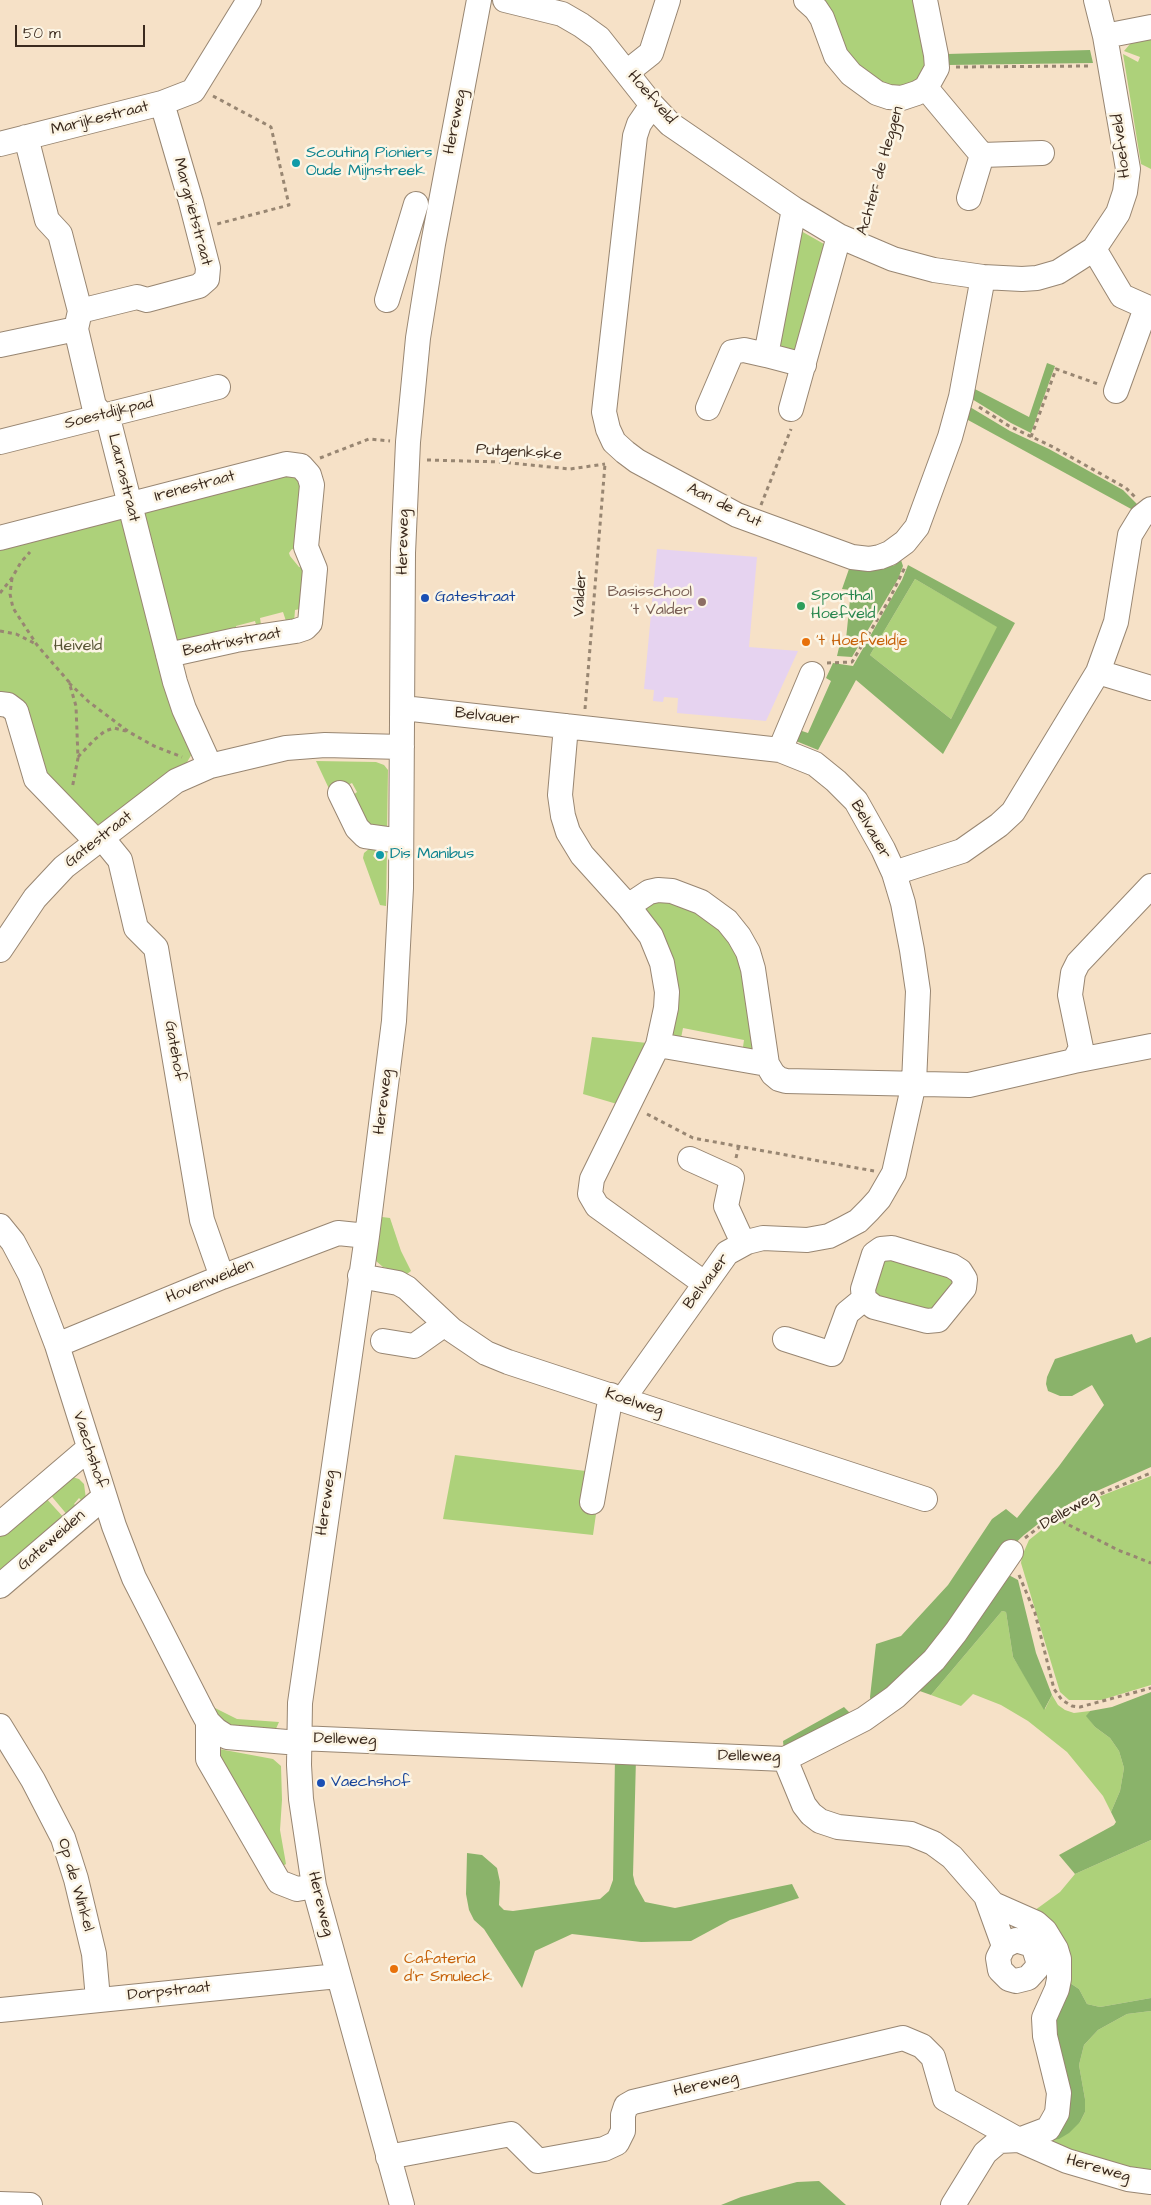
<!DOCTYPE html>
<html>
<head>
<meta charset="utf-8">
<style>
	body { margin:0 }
	#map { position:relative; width:1151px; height:2205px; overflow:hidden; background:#f6e1c7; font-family:"Architects Daughter",sans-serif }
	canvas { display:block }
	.scale { position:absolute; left:15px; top:25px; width:130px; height:22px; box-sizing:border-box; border:2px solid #3b2a1e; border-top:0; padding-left:6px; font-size:15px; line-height:18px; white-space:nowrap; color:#3b2a1e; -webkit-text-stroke:4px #fcf5e5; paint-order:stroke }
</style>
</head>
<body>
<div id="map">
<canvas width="1151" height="2205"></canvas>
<div class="scale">50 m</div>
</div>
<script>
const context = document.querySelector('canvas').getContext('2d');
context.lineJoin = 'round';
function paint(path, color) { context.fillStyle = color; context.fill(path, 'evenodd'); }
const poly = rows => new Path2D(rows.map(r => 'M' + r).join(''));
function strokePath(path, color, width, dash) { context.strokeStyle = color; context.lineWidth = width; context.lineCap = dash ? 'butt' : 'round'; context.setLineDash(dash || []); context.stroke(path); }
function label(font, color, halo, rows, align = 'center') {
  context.font = font + ' "Architects Daughter",sans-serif'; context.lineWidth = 5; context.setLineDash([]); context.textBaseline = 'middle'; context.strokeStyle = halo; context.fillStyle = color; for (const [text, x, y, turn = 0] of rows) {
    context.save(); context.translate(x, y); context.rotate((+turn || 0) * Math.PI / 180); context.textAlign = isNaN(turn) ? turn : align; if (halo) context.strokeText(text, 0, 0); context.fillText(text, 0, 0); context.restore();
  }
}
paint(poly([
	[657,549,757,557,749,647,798,651,766,721,677,713,678,698,664,697,663,702,653,701,654,690,644,689]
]), '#e6d3f0');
paint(poly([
	[820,0,918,0,930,56,921,80,892,89,853,65],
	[1151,33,1151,169,1141,164,1123,54,1138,62,1140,57,1124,51,1130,44],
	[794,227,831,248,798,352,772,352],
	[288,470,301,474,296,550,292,549,289,553,290,556,299,567,304,568,300,609,295,610,294,623,287,624,283,612,260,618,262,631,258,631,255,621,236,626,237,636,229,630,218,632,219,638,178,647,141,515,145,510],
	[121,519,125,522,193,752,186,764,106,822,96,825,41,774,0,697,0,546],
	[915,579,998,627,951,719,870,655],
	[316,761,376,762,384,765,388,770,387,832,371,831,352,796,357,792,352,783,331,793],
	[370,848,376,850,373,856,378,861,384,858,382,850,387,850,386,906,380,905,363,858,364,853],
	[649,899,701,908,740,950,760,1056,742,1054,744,1040,683,1028,680,1043,669,1041,642,908],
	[592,1037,647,1043,617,1104,583,1094],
	[382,1217,390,1218,401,1251,411,1271,407,1274,383,1267,376,1261],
	[880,1256,959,1276,937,1315,877,1303,868,1290],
	[455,1455,594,1472,597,1507,593,1535,443,1519],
	[1151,1476,1151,1685,1101,1700,1069,1700,1060,1692,1021,1563,1022,1556,1029,1540,1059,1516,1096,1498],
	[72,1477,79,1479,84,1484,86,1499,84,1503,79,1498,74,1504,79,1508,69,1517,48,1492],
	[44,1496,66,1520,0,1577,0,1534],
	[1002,1611,1006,1612,1013,1657,1045,1709,1052,1695,1058,1705,1065,1710,1074,1713,1090,1711,1087,1716,1095,1727,1110,1738,1119,1751,1124,1768,1120,1791,1111,1812,1103,1796,1067,1752,1028,1721,1001,1705,973,1694,961,1706,931,1695],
	[213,1707,237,1719,279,1722,275,1731,234,1728,222,1721],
	[219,1749,273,1759,281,1766,282,1800,280,1830,286,1864,283,1866,215,1755],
	[1151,1840,1151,1998,1100,2007,1087,2004,1079,1989,1067,1981,1031,1913,1060,1892,1075,1874],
	[1151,2011,1151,2175,1106,2165,1045,2141,1080,2122,1085,2112,1085,2099,1079,2065,1084,2045,1098,2030,1127,2014]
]), '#add17a');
paint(poly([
	[1090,50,1093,63,948,65,947,54],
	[1047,363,1055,366,1031,433,1011,423,967,396,969,386,1029,417],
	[965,404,1010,431,1049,449,1123,490,1138,505,1133,510,968,420,962,416],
	[901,560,903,566,898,579,852,657,837,656,841,639,846,639,851,590,842,589,849,569,877,570,895,565],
	[908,565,1015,623,943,754,856,680,818,750,791,739,796,729,808,733,831,681,826,678,833,663,853,666,902,580],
	[915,579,997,627,951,719,870,655],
	[1132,1334,1136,1343,1151,1337,1151,1467,1072,1502,1043,1520,1024,1535,1010,1548,955,1627,872,1709,870,1697,876,1644,901,1636,948,1585,992,1519,1006,1509,1017,1518,1059,1466,1104,1405,1092,1385,1072,1396,1060,1396,1048,1391,1046,1384,1047,1377,1055,1359],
	[1005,1573,1018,1580,1036,1653,1052,1695,1044,1710,1013,1657,1006,1612,1002,1611,931,1695,914,1689],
	[1151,1692,1151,1840,1075,1874,1059,1855,1114,1825,1116,1822,1111,1812,1120,1791,1124,1768,1119,1751,1110,1738,1095,1727,1086,1716,1090,1711,1112,1707],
	[844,1707,850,1713,784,1751,783,1741],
	[615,1757,636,1758,633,1875,635,1884,645,1902,675,1908,792,1884,799,1898,730,1920,691,1941,641,1942,572,1934,535,1951,522,1988,484,1929,474,1920,469,1910,466,1894,467,1853,482,1855,497,1868,500,1882,499,1905,504,1910,513,1911,600,1899,609,1891,613,1880],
	[1067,1981,1079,1989,1087,2004,1100,2007,1151,1998,1151,2011,1127,2014,1098,2030,1084,2045,1079,2065,1085,2099,1085,2112,1080,2122,1069,2133,1059,2139,1045,2141,1055,2025],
	[819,2181,846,2205,721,2205,741,2197,797,2182]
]), '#8ab36a');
const minor = poly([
	[505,0,562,14,581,25,599,38,652,105,670,124,794,209,839,236,893,259,934,270,983,277,1022,279,1037,278,1058,272,1094,249,1118,213,1125,192,1128,169,1105,36,1096,0],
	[806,0,816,9,822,18,836,56,851,74,877,93,889,97,902,98,917,93,926,88,937,68,936,55,925,0],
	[1105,36,1151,27],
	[627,72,651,53,668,0],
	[926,88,982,155,1042,153],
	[652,105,639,124,635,136,604,412,608,429,614,442,625,452,637,461,737,515,852,557,869,559,880,557,890,553,905,542,917,527,950,437,961,397,983,277],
	[26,137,47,220,60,234,80,311,76,329,94,406,109,422,175,682,184,709,210,766],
	[0,144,162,103,193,91,249,0],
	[969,198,982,155],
	[794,209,766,355,804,365],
	[1094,249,1122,296,1151,309],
	[387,300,416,204],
	[80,311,137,297,147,300,199,286,207,279,208,268,191,202,162,103],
	[0,345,76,329],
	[1116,391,1146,308],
	[708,408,732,352,744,350,766,355],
	[791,409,839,236],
	[0,442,218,387],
	[0,538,286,464,301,466,309,475,312,485,306,547,315,569,310,623,305,628,296,631,236,640,168,655],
	[1098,672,1151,688],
	[0,704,8,705,16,711,36,779,97,842],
	[403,708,780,750,815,764,836,781,856,801,883,849,894,873,903,903,912,950,918,991,914,1083,894,1173,879,1199,869,1210,858,1221,841,1230,829,1236,807,1240,763,1238,747,1242,727,1253,628,1392,627,1400],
	[566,726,560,795,563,816,568,832,582,855,628,906,651,936,662,963,667,992,666,1008,658,1045,592,1179,590,1194,597,1206,704,1283],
	[780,750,812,674],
	[340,793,357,828,365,836,401,841],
	[102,838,120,860,136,928,156,948,202,1220,222,1277],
	[894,873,962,851,999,825,1013,812,1098,672,1116,622,1130,535,1141,517,1151,509],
	[628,906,649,892,658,890,672,891,701,902,727,921,739,936,748,952,753,969,767,1064,773,1074,779,1079,786,1081,969,1085,1074,1061,1081,1048,1070,995,1073,973,1078,963,1151,886],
	[0,950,35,898,64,867,176,781,210,766,286,748,325,745,402,747],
	[658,1045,767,1064],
	[1074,1061,1151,1046],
	[690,1159,732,1178,726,1206,743,1243],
	[0,1226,13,1242,30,1274,57,1345,114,1526,134,1578,202,1711,208,1722,216,1730,227,1737,299,1743],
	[892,1248,952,1266,960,1271,965,1279,964,1288,938,1320,927,1321,874,1307,864,1299,863,1289,874,1254,881,1249,892,1248],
	[360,1276,398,1283,407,1288,452,1330,486,1353,508,1362,925,1499],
	[785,1339,832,1354,847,1313,864,1299],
	[383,1341,414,1346,445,1324],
	[57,1345,222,1277,338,1233,367,1236],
	[592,1502,611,1395],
	[0,1524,88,1449],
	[0,1586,104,1497],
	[208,1722,208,1759,279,1882,297,1889,314,1886],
	[0,1726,33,1780,63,1838,76,1879,94,1954,98,1999],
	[299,1738,785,1759,864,1719,895,1697,934,1660,956,1632,1011,1552],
	[785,1759,804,1805,811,1814,820,1821,838,1827,911,1834,933,1843,952,1857,993,1904,1036,1923,1045,1931,1056,1949,1059,1959,1059,1979,1057,1989,1044,2018,1045,2036,1059,2093,1057,2113,1048,2129,1019,2140,999,2141,985,2153,953,2205],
	[987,1899,1004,1946,998,1958,1000,1970,1009,1979,1016,1981,1028,1978,1037,1968,1038,1961,1034,1948,1029,1944,1016,1940,1004,1946],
	[0,2010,338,1976],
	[388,2157,511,2134,538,2161,604,2149,617,2143,623,2131,623,2115,626,2106,633,2102,903,2038,922,2046,933,2057,945,2099,1019,2140,1067,2161,1128,2179,1151,2182],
	[0,2204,30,2205],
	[402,2205,314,1886,301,1799,299,1765,300,1703,367,1236,394,1021,401,888,403,553,408,442,418,338,433,244,479,0]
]);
strokePath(minor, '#988672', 26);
strokePath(poly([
	[956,67,1090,66],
	[213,96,271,127,289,205,217,224],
	[865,227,896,117],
	[979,407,1009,426,1053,447,1126,488,1135,497],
	[1031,437,1056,369,1098,384],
	[320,458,369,439,390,441],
	[427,460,501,462,570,469,605,464],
	[761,505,791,429],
	[12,578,10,594,13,608,37,645,69,682,76,706,78,758,72,789],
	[0,593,12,578,21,562,30,552],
	[0,631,16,634,34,643],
	[827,663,852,662,889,600,905,567],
	[69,683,89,702,129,732,154,746,182,757],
	[585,709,605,464],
	[78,757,94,740,105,731,114,728,126,731],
	[647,1114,693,1138,874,1171],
	[736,1158,739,1145],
	[1059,1513,1065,1523,1118,1550,1151,1563],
	[1025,1538,1047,1521,1083,1501,1151,1473],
	[1019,1575,1035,1613,1054,1689,1062,1700,1072,1706,1080,1707,1151,1688]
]), '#988672', 3, [4, 4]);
strokePath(minor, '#fff', 24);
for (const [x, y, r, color] of [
	[296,163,5,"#0f9aa8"],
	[425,598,5,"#1a4fb4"],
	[702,602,5,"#8d6e63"],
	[801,606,5,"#2e9e5b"],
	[806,642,5,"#e8710a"],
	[380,855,5,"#0f9aa8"],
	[321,1783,5,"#1a4fb4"],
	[394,1969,5,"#e8710a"]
]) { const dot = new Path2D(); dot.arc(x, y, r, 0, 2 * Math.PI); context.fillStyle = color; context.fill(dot); strokePath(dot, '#fcf5e5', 2); }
label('16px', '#3b2a1e', '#fcf5e5', [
	["Hoefveld",651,98,49],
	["Marijkestraat",100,119,-14],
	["Hereweg",456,122,-79],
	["Hoefveld",1122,146,-97],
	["Achter de Heggen",881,171,-74],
	["Margrietstraat",192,212,75],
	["Soestdijkpad",109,414,-14],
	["Putgenkske",519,453,4],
	["Laurastraat",123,478,76],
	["Irenestraat",195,487,-15],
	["Aan de Put",724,506,26],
	["Hereweg",404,542,-89],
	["Valder",581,594,-86],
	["Beatrixstraat",232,643,-11],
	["Belvauer",487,717,6],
	["Belvauer",870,830,60],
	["Gatestraat",99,840,-38],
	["Gatehof",174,1051,80],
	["Hereweg",384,1102,-83],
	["Hovenweiden",210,1282,-22],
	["Belvauer",707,1282,-53],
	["Koelweg",634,1403,18],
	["Vaechshof",89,1450,72],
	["Hereweg",327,1503,-82],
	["Delleweg",1069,1511,-30],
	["Gateweiden",52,1541,-41],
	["Delleweg",345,1740,2],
	["Delleweg",749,1757,1],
	["Op de Winkel",75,1885,74],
	["Hereweg",320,1904,76],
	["Dorpstraat",169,1992,-6],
	["Hereweg",706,2085,-13],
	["Hereweg",1098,2169,16]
]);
label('16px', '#0d838f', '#fcf5e5', [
	["Scouting Pioniers",306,154],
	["Oude Mijnstreek",306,172],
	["Dis Manibus",390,855]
], 'left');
label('16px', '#785e54', '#fcf5e5', [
	["Basisschool",692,593],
	["'t Valder",692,611]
], 'right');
label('16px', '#27864d', '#fcf5e5', [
	["Sporthal",811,597],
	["Hoefveld",811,615]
], 'left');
label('16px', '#164399', '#fcf5e5', [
	["Gatestraat",435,598],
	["Vaechshof",331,1783]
], 'left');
label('16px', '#c56008', '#fcf5e5', [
	["'t Hoefveldje",816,642],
	["Cafateria",404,1960],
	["d'r Smuleck",404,1978]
], 'left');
label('16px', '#585435', '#fcf5e5', [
	["Heiveld",78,647]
]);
</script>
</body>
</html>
